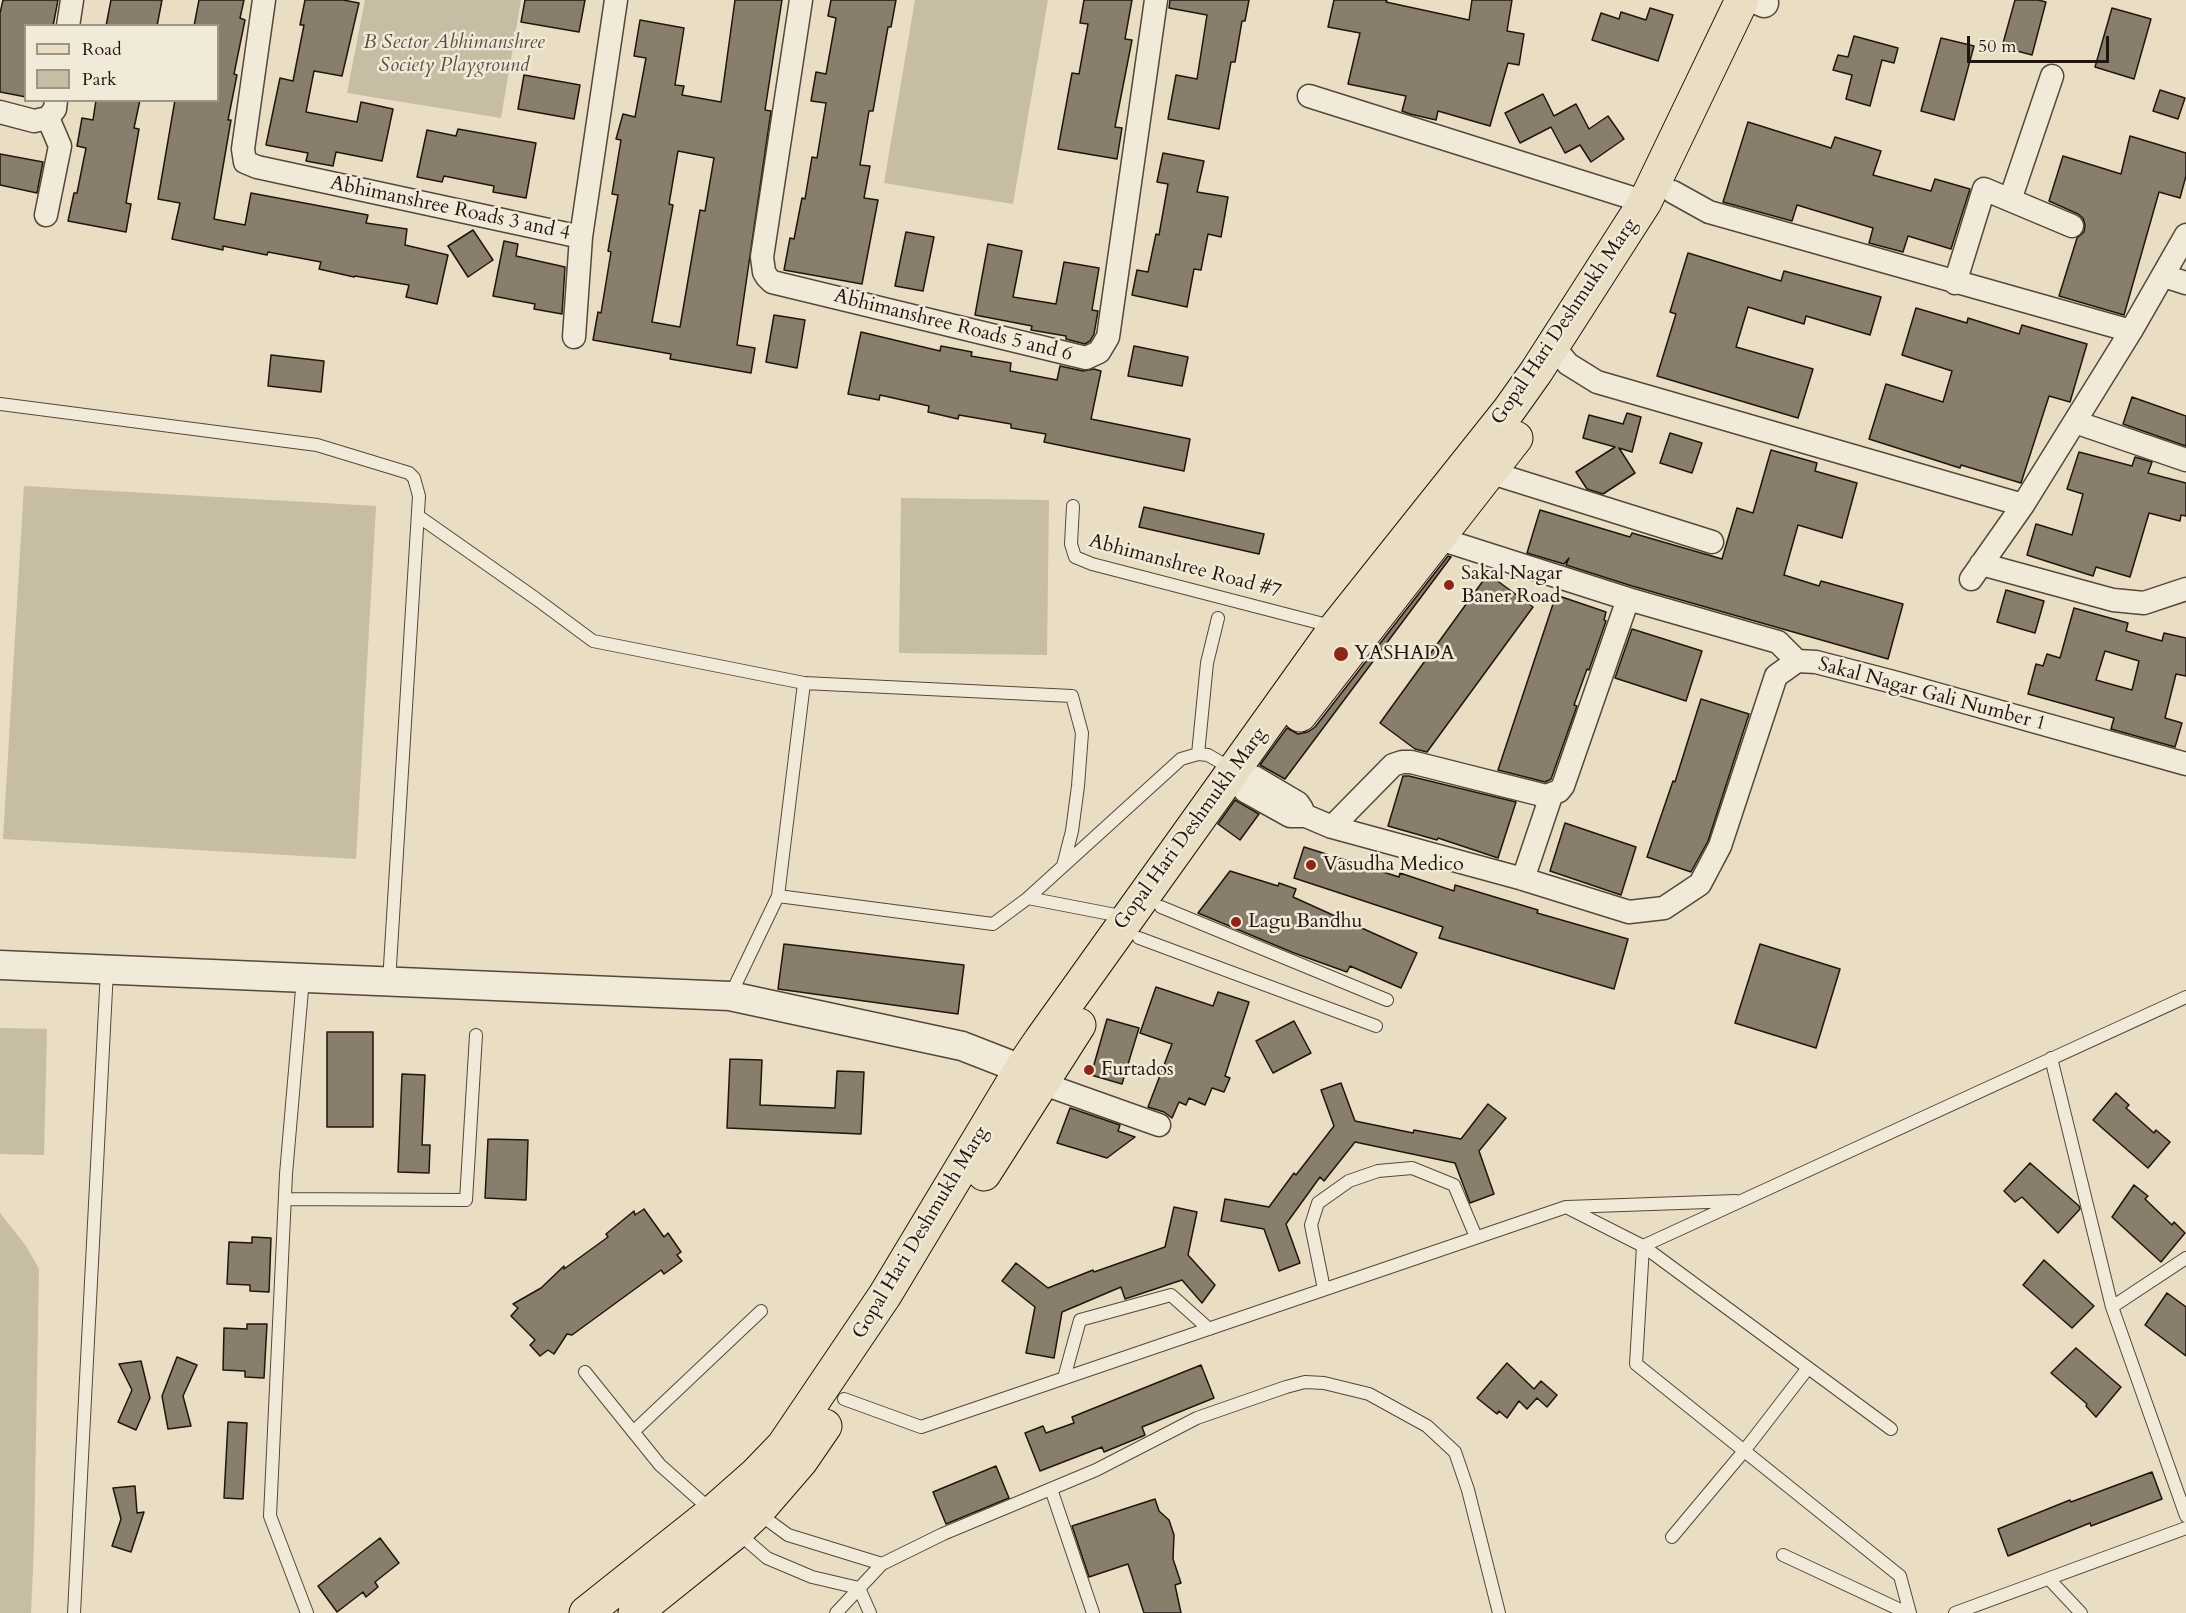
<!DOCTYPE html>
<html>
<head>
<meta charset="utf-8">
<style>
	body { margin:0 }
	#map { position:relative; width:2186px; height:1613px; overflow:hidden; background:#e9dec3; font-family:Cardo,serif }
	canvas { display:block }
	.legend { position:absolute; left:24px; top:24px; width:195px; height:78px; box-sizing:border-box; background:#f1ead8; border:2px solid #9e9587; margin:0; padding:8px 10px; list-style:none; font-size:18px; color:#22150e }
	.legend li { display:flex; align-items:center; gap:12px; height:30px }
	.legend b { width:30px; border:2px solid #9e9587 }
	.scale { position:absolute; left:1967px; top:36px; width:142px; height:27px; box-sizing:border-box; border:3px solid #22150e; border-top:0; padding-left:8px; font-size:18px; line-height:21px; white-space:nowrap; color:#22150e; -webkit-text-stroke:4px #f1ead8; paint-order:stroke }
</style>
</head>
<body>
<div id="map">
<canvas width="2186" height="1613"></canvas>
<ul class="legend">
<li><b style="height:8px;background:#e9dec3"></b>Road</li>
<li><b style="height:16px;background:#c7bca4"></b>Park</li>
</ul>
<div class="scale">50 m</div>
</div>
<script>
const context = document.querySelector('canvas').getContext('2d');
context.lineJoin = 'round';
function paint(path, color) { context.fillStyle = color; context.fill(path, 'evenodd'); }
const poly = rows => new Path2D(rows.map(r => 'M' + r).join(''));
function strokePath(path, color, width, dash) { context.strokeStyle = color; context.lineWidth = width; context.lineCap = dash ? 'butt' : 'round'; context.setLineDash(dash || []); context.stroke(path); }
function label(font, color, halo, rows, align = 'center') {
  context.font = font + ' Cardo,serif'; context.lineWidth = 5; context.setLineDash([]); context.textBaseline = 'middle'; context.strokeStyle = halo; context.fillStyle = color; for (const [text, x, y, turn = 0] of rows) {
    context.save(); context.translate(x, y); context.rotate((+turn || 0) * Math.PI / 180); context.textAlign = isNaN(turn) ? turn : align; if (halo) context.strokeText(text, 0, 0); context.fillText(text, 0, 0); context.restore();
  }
}
paint(poly([
	[365,0,521,0,501,118,347,93],
	[915,0,1048,0,1013,204,884,183],
	[24,486,376,506,356,859,3,839],
	[901,498,1049,500,1047,655,899,653],
	[0,1028,47,1029,44,1155,0,1154],
	[0,1213,26,1246,39,1269,34,1546,31,1613,0,1613]
]), '#c7bca4');
const building = poly([
	[3,0,58,0,53,26,26,26,26,97,0,92,0,13,3,0],
	[111,0,162,0,157,26,106,26,111,0],
	[199,0,244,0,240,18,245,20,234,74,237,75,228,120,231,120,214,219,245,225,251,193,368,215,366,223,407,229,405,245,448,255,437,304,406,297,409,285,355,276,354,277,319,269,321,262,268,252,267,255,223,246,223,250,172,239,180,203,158,199,175,100,218,100,218,26,194,26,199,0],
	[305,0,343,0,359,3,342,76,314,71,306,112,357,122,361,102,393,109,382,161,336,152,333,166,306,161,308,153,266,145,280,78,293,81,304,25,300,25,305,0],
	[525,0,585,0,579,32,521,22,525,0],
	[735,0,782,0,765,110,771,111,737,345,755,348,751,373,670,359,671,354,593,340,598,312,601,313,611,252,608,251,618,195,612,194,621,140,616,139,623,114,635,117,646,58,634,56,640,20,684,28,675,85,684,86,682,95,721,102,735,0],
	[678,151,714,158,705,211,700,210,680,327,652,322,673,205,669,204,678,151],
	[831,0,896,0,891,27,888,27,873,111,869,111,860,165,870,166,864,198,878,200,862,284,784,270,790,238,794,239,802,198,805,199,812,157,817,158,826,103,811,101,816,72,826,74,836,18,828,16,831,0],
	[1084,0,1132,0,1125,39,1132,40,1115,127,1122,128,1117,159,1058,149,1072,73,1079,74,1088,24,1080,23,1084,0],
	[1170,0,1249,0,1245,21,1242,21,1235,62,1231,62,1219,129,1168,119,1176,75,1197,79,1207,15,1169,8,1170,0],
	[1334,0,1387,0,1386,2,1469,20,1472,0,1512,0,1507,31,1524,34,1519,65,1508,63,1490,126,1438,111,1436,120,1410,114,1402,111,1406,96,1348,84,1360,33,1328,27,1334,0],
	[2015,0,2038,0,2046,2,2032,55,2002,47,2015,0],
	[1650,8,1673,15,1658,61,1592,40,1601,13,1619,19,1621,12,1646,20,1650,8],
	[2112,8,2151,19,2134,79,2095,67,2112,8],
	[1854,36,1898,48,1894,63,1882,60,1870,106,1846,99,1852,75,1833,70,1838,55,1848,57,1854,36],
	[1941,38,1974,46,1954,120,1921,111,1941,38],
	[524,75,580,85,574,119,518,109,524,75],
	[2160,90,2185,98,2178,119,2153,111,2160,90],
	[1543,94,1554,116,1576,104,1589,129,1608,116,1624,139,1591,162,1580,145,1565,153,1551,127,1520,143,1505,113,1543,94],
	[96,100,140,100,134,128,139,129,126,203,131,204,126,232,68,221,74,193,77,193,86,148,77,146,82,118,93,120,96,100],
	[1748,122,1831,148,1835,137,1881,151,1873,175,1931,191,1935,179,1970,189,1951,249,1908,236,1903,252,1869,243,1873,228,1797,205,1792,221,1723,202,1748,122],
	[458,129,536,143,526,198,493,192,494,186,444,176,442,182,417,177,427,130,456,136,458,129],
	[2130,136,2186,153,2186,176,2180,198,2159,192,2124,315,2059,296,2077,238,2084,232,2085,225,2083,218,2078,214,2049,201,2063,156,2121,174,2130,136],
	[1163,153,1204,161,1197,192,1228,197,1221,237,1208,234,1201,270,1194,269,1187,307,1132,295,1137,270,1148,272,1156,234,1159,235,1168,184,1157,182,1163,153],
	[0,154,43,162,37,193,0,185,0,154],
	[473,230,493,260,468,277,448,246,473,230],
	[906,232,934,237,923,291,895,286,906,232],
	[504,241,518,244,516,256,565,267,562,314,534,309,535,304,493,296,504,241],
	[988,244,1022,251,1013,297,1056,304,1064,262,1099,268,1092,310,1098,311,1094,334,1090,341,1085,344,1066,339,1066,336,1031,330,1032,326,975,315,988,244],
	[1688,253,1781,281,1784,271,1881,297,1870,335,1806,316,1804,324,1748,307,1736,347,1813,369,1798,418,1657,376,1676,314,1670,312,1688,253],
	[1916,308,1967,323,1968,318,2019,334,2022,325,2087,344,2070,402,2049,396,2021,483,1961,465,1960,468,1869,439,1886,384,1943,402,1952,371,1902,355,1916,308],
	[774,315,805,320,797,368,766,362,774,315],
	[861,332,940,351,941,346,972,352,971,356,1011,363,1010,371,1057,380,1060,366,1083,371,1094,369,1101,371,1091,419,1190,439,1184,471,1044,442,1046,434,1011,428,1011,424,959,415,958,419,928,412,929,406,880,395,879,400,848,394,861,332],
	[1134,346,1188,357,1182,386,1128,376,1134,346],
	[271,355,324,361,321,392,268,386,271,355],
	[2132,397,2186,416,2186,446,2123,424,2132,397],
	[1627,413,1641,417,1632,452,1619,448,1635,473,1603,494,1587,489,1576,472,1615,447,1583,438,1589,415,1623,424,1627,413],
	[1670,433,1702,443,1692,473,1660,463,1670,433],
	[1771,450,1817,463,1815,471,1857,483,1842,538,1798,525,1784,575,1819,586,1821,581,1903,604,1888,659,1632,586,1566,565,1569,558,1564,564,1527,553,1540,510,1630,537,1632,533,1722,559,1737,508,1753,513,1771,450],
	[2079,452,2132,466,2135,457,2152,462,2148,473,2186,483,2186,516,2181,515,2180,521,2149,513,2130,577,2096,567,2093,576,2027,555,2036,524,2072,535,2083,494,2067,489,2079,452],
	[1144,507,1264,534,1259,554,1139,527,1144,507],
	[1448,556,1451,557,1285,779,1260,765,1287,728,1298,734,1308,732,1315,727,1448,556],
	[1488,574,1533,607,1427,752,1415,749,1380,723,1488,574],
	[2006,590,2044,601,2035,633,1997,622,2006,590],
	[1556,595,1606,612,1604,620,1606,621,1589,670,1587,669,1574,705,1577,706,1551,779,1545,782,1498,770,1556,595],
	[2074,608,2128,623,2126,631,2162,641,2164,633,2186,638,2186,676,2176,674,2165,718,2182,723,2175,747,2111,729,2114,718,2028,694,2036,664,2043,666,2047,654,2060,658,2074,608],
	[2105,651,2139,661,2132,690,2096,680,2105,651],
	[1632,629,1702,651,1686,701,1615,678,1632,629],
	[1701,699,1749,714,1708,841,1691,872,1647,857,1673,781,1675,782,1701,699],
	[1403,776,1409,776,1516,802,1498,858,1438,838,1437,840,1388,826,1403,776],
	[1235,800,1259,814,1240,840,1218,824,1235,800],
	[1565,823,1636,847,1621,895,1550,871,1565,823],
	[1304,847,1399,877,1400,873,1454,891,1455,885,1538,910,1537,913,1628,939,1614,989,1439,938,1443,927,1294,878,1304,847],
	[1230,871,1278,886,1279,883,1296,889,1293,897,1417,953,1401,988,1350,966,1347,972,1294,953,1198,913,1230,871],
	[784,944,964,965,958,1014,778,989,784,944],
	[1760,944,1840,969,1816,1048,1735,1023,1760,944],
	[1156,987,1213,1006,1218,992,1249,1002,1225,1076,1230,1078,1224,1092,1212,1088,1205,1105,1189,1098,1186,1105,1179,1102,1172,1118,1164,1112,1148,1107,1172,1044,1140,1033,1156,987],
	[1107,1019,1139,1028,1122,1084,1091,1075,1107,1019],
	[1294,1021,1311,1053,1273,1073,1256,1041,1294,1021],
	[327,1032,373,1032,373,1127,327,1127,327,1032],
	[730,1059,762,1060,760,1105,835,1108,837,1071,864,1072,861,1134,727,1128,730,1059],
	[402,1074,425,1075,422,1145,430,1145,429,1173,398,1172,402,1074],
	[1341,1083,1355,1121,1413,1133,1414,1130,1461,1139,1488,1104,1506,1118,1479,1151,1494,1194,1470,1203,1455,1163,1355,1142,1324,1181,1320,1177,1286,1224,1300,1263,1279,1271,1264,1229,1221,1221,1225,1199,1269,1207,1294,1173,1296,1175,1334,1126,1321,1090,1341,1083],
	[2116,1093,2129,1105,2126,1108,2154,1133,2156,1130,2170,1142,2148,1168,2093,1120,2116,1093],
	[1070,1108,1120,1125,1118,1131,1135,1137,1107,1158,1057,1143,1070,1108],
	[488,1139,528,1140,526,1200,485,1198,488,1139],
	[2030,1163,2079,1206,2080,1209,2058,1233,2022,1197,2015,1202,2004,1191,2030,1163],
	[2134,1185,2148,1196,2145,1199,2172,1225,2174,1222,2185,1233,2161,1262,2112,1217,2134,1185],
	[1174,1207,1197,1212,1188,1255,1215,1285,1202,1303,1182,1280,1125,1299,1121,1287,1062,1312,1054,1358,1026,1353,1035,1307,1002,1281,1016,1263,1048,1288,1093,1270,1094,1272,1165,1247,1174,1207],
	[644,1209,664,1237,668,1233,681,1252,677,1255,682,1261,664,1274,661,1270,572,1335,567,1334,554,1354,548,1350,540,1356,530,1345,535,1340,511,1316,518,1308,513,1304,541,1288,564,1266,564,1269,608,1237,606,1234,634,1211,635,1215,644,1209],
	[252,1237,271,1238,269,1292,250,1291,250,1285,227,1284,229,1242,252,1243,252,1237],
	[2044,1260,2094,1306,2072,1328,2023,1285,2044,1260],
	[2167,1293,2186,1307,2186,1356,2145,1325,2167,1293],
	[247,1324,267,1324,264,1378,245,1377,245,1371,223,1370,224,1328,247,1329,247,1324],
	[2076,1348,2121,1387,2096,1417,2086,1406,2087,1404,2051,1373,2076,1348],
	[177,1357,197,1365,183,1396,191,1426,168,1429,162,1396,177,1357],
	[141,1361,150,1398,136,1430,118,1422,132,1390,119,1364,141,1361],
	[1507,1363,1534,1389,1541,1381,1557,1395,1547,1407,1537,1398,1527,1409,1519,1401,1507,1418,1499,1411,1497,1414,1477,1398,1507,1363],
	[1201,1365,1214,1398,1142,1427,1145,1435,1143,1436,1104,1452,1102,1447,1040,1471,1025,1433,1043,1426,1046,1433,1074,1423,1072,1417,1201,1365],
	[228,1422,247,1423,243,1499,224,1498,228,1422],
	[996,1466,1009,1498,946,1524,933,1492,996,1466],
	[2152,1472,2162,1499,2091,1526,2090,1523,2008,1556,1998,1529,2070,1500,2071,1502,2152,1472],
	[135,1486,137,1513,144,1512,131,1552,112,1546,121,1519,113,1488,135,1486],
	[1155,1499,1159,1511,1169,1520,1174,1535,1173,1559,1181,1583,1175,1585,1181,1613,1144,1613,1128,1564,1089,1577,1072,1526,1155,1499],
	[380,1538,399,1563,375,1582,378,1587,366,1597,363,1592,337,1612,318,1586,380,1538]
]);
paint(building, '#897e6c');
strokePath(building, '#22150e', 1.5);
const service = poly([
	[0,404,317,445,409,473,414,478,419,496,389,982],
	[1073,506,1071,544,1075,557,1092,564,1335,627],
	[418,516,535,598,593,641,804,683],
	[1198,754,1207,663,1218,618],
	[778,896,804,683,1072,696,1082,733,1078,786,1072,831,1063,866],
	[1028,898,1126,917],
	[1161,907,1387,1000],
	[1139,938,1376,1026],
	[303,978,286,1174,270,1516,307,1613],
	[730,996,778,896,993,924,1028,898,1181,759,1198,754,1208,755,1232,769],
	[2051,1058,2112,1307,2186,1516],
	[285,1199,466,1200,476,1035],
	[1567,1207,1736,1201],
	[1643,1246,1636,1364,1900,1576,1910,1613],
	[1643,1246,1891,1429],
	[1324,1289,1311,1225,1318,1203,1349,1181,1378,1171,1412,1168,1454,1185,1476,1237],
	[2112,1307,2186,1258],
	[585,1372,660,1465,712,1511],
	[1064,1378,1080,1320,1171,1295,1209,1329],
	[844,1399,921,1427,1566,1207,1643,1246,2186,997],
	[633,1432,761,1311],
	[1051,1489,1093,1613],
	[758,1513,788,1535,882,1564],
	[737,1532,767,1558,812,1577,859,1588],
	[1672,1537,1744,1451,1808,1368],
	[1783,1555,1907,1613],
	[2049,1579,2081,1613],
	[859,1588,870,1613],
	[74,1613,107,970],
	[836,1613,882,1564,943,1534,1096,1470,1197,1418,1286,1387,1305,1382,1324,1383,1369,1394,1427,1426,1455,1452,1468,1490,1499,1613],
	[1955,1613,2186,1528]
]);
const minor = poly([
	[264,0,243,149,245,162,257,167,581,237,616,0],
	[801,0,762,257,764,272,767,277,772,282,1086,358,1099,352,1108,337,1156,0],
	[68,26,72,0],
	[1309,96,1645,202],
	[0,112,34,121,48,118,55,109,56,100],
	[1673,192,1709,212,2131,331],
	[2010,200,2052,76],
	[46,215,60,146,48,118],
	[2164,276,2186,283],
	[1955,283,1984,189,2072,226],
	[574,337,581,237],
	[1553,346,1568,364,1597,382,2023,505],
	[2075,422,2186,460],
	[1489,472,1712,542],
	[1437,538,1628,599,1778,642,1797,661],
	[1981,564,2113,600,2144,603,2186,589],
	[1971,579,2023,505,2131,331,2186,235],
	[1254,777,1298,803,1302,809],
	[1245,791,1290,816,1306,816,1332,827,1523,879,1629,912,1664,908,1700,884,1720,846,1776,676,1797,661,1816,662,1897,683,2186,764],
	[1332,827,1393,765,1402,762,1411,762,1546,796,1559,791,1563,786,1628,599],
	[1523,879,1551,796],
	[1041,1083,1159,1125]
]);
const tertiary = poly([
	[1757,0,1764,3],
	[0,965,730,996,962,1046,1021,1069,1040,1082]
]);
const primary = poly([
	[1300,715,1516,438],
	[984,1174,1079,1025],
	[586,1613,713,1512,755,1475,783,1446,885,1295,1021,1069,1040,1041,1336,627,1509,410,1536,372,1645,202,1742,0],
	[635,1613,736,1532,757,1512,801,1461,825,1426]
]);
strokePath(service, '#54473b', 14);
strokePath(minor, '#54473b', 25);
strokePath(tertiary, '#54473b', 31);
strokePath(primary, '#22150e', 35);
strokePath(service, '#f1ead8', 12);
strokePath(minor, '#f1ead8', 22);
strokePath(tertiary, '#f1ead8', 28);
strokePath(primary, '#e9dec3', 33);
for (const [x, y, r, color] of [
	[1449,585,6,"#8f2418"],
	[1341,654,8,"#8f2418"],
	[1311,865,6,"#8f2418"],
	[1236,922,6,"#8f2418"],
	[1089,1070,6,"#8f2418"]
]) { const dot = new Path2D(); dot.arc(x, y, r, 0, 2 * Math.PI); context.fillStyle = color; context.fill(dot); strokePath(dot, '#f1ead8', 2); }
label('italic 20px', '#5c4f42', '#f1ead8', [
	["B Sector Abhimanshree",454,43],
	["Society Playground",454,66]
]);
label('20px', '#22150e', '#f1ead8', [
	["Abhimanshree Roads 3 and 4",450,209,12],
	["Gopal Hari Deshmukh Marg",1565,322,-56],
	["Abhimanshree Roads 5 and 6",953,326,14],
	["Abhimanshree Road #7",1185,567,15],
	["Sakal Nagar Gali Number 1",1932,695,15],
	["Gopal Hari Deshmukh Marg",1191,829,-54],
	["Gopal Hari Deshmukh Marg",921,1233,-59]
]);
label('20px', '#22150e', '#f1ead8', [
	["Sakal Nagar",1461,574],
	["Baner Road",1461,597],
	["YASHADA",1354,654],
	["Vasudha Medico",1323,865],
	["Lagu Bandhu",1248,922],
	["Furtados",1101,1070]
], 'left');
</script>
</body>
</html>
